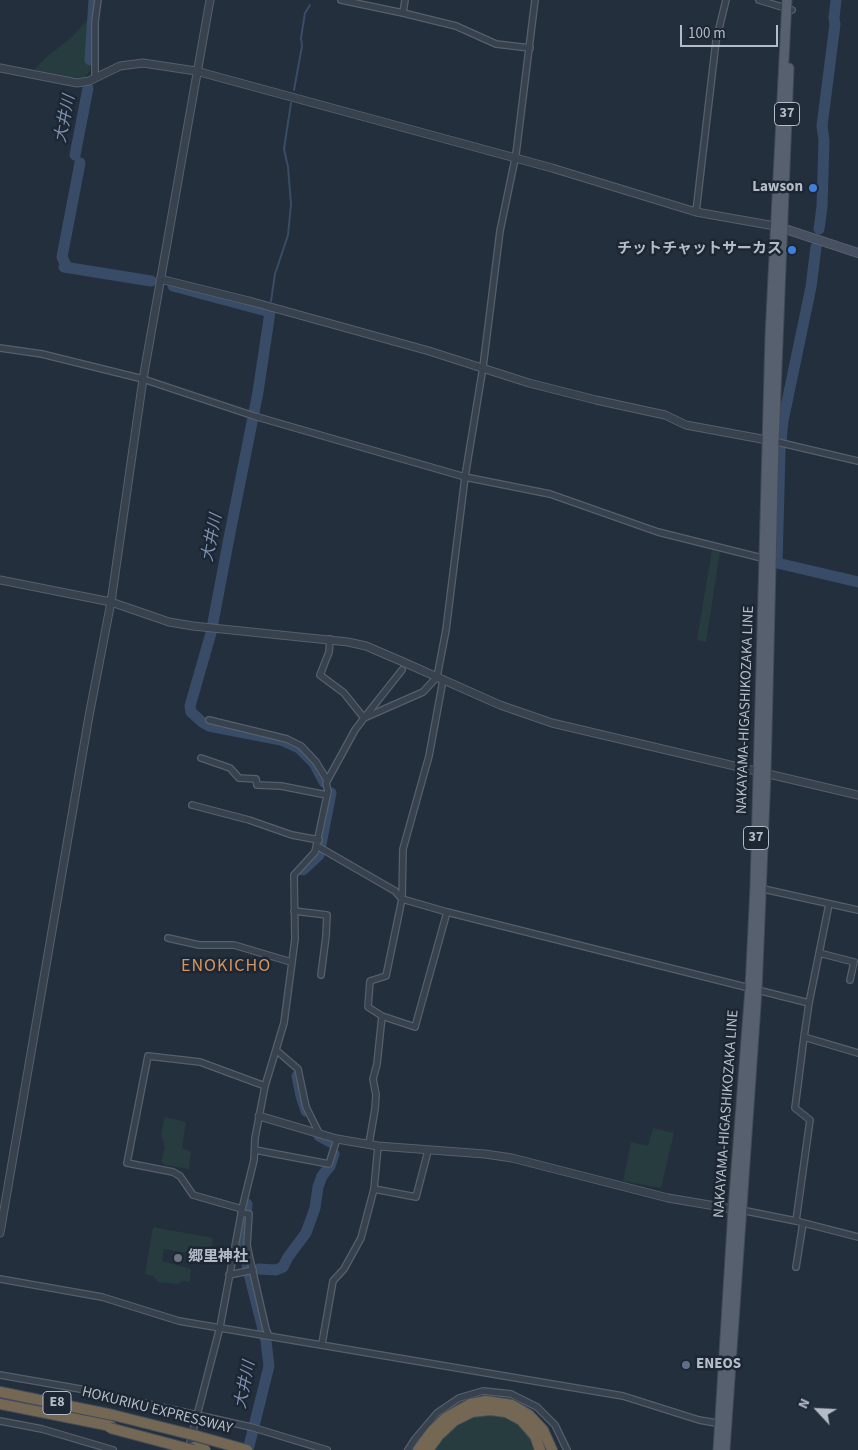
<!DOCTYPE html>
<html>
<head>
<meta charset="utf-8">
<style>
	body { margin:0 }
	#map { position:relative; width:858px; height:1450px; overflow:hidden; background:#242f3e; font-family:"Source Sans 3",sans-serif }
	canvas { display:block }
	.north { position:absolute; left:793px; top:1385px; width:50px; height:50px; -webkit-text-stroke:4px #1d2633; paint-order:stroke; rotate:295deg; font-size:14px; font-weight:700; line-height:20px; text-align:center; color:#b4bcc9 }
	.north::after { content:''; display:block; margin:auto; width:18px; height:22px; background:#b4bcc9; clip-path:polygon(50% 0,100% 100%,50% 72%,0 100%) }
	.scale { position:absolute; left:680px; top:25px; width:98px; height:22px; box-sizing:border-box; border:2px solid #b4bcc9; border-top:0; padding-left:6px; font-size:15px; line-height:18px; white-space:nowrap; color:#b4bcc9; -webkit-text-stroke:4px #1d2633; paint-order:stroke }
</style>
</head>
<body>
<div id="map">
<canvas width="858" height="1450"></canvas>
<div class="north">N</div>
<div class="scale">100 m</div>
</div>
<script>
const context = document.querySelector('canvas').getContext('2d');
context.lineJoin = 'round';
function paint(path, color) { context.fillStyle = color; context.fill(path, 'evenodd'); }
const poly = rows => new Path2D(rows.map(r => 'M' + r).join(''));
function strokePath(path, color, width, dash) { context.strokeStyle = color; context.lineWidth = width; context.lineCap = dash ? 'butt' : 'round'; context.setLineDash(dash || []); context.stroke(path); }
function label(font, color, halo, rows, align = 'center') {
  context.font = font + ' "Source Sans 3","Noto Sans JP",sans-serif'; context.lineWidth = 5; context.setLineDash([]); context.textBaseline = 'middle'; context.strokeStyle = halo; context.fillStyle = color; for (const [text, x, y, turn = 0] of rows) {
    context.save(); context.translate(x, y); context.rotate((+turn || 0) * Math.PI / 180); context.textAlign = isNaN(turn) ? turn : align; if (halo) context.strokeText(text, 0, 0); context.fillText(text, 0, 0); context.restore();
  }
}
paint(poly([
	[88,19,91,20,89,56,91,62,90,71,85,77,72,78,34,70,45,58,72,37],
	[712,550,720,552,706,642,697,640],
	[165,1117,186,1122,182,1148,191,1152,189,1169,165,1165,161,1162,165,1147,161,1134],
	[653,1128,674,1133,661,1188,623,1181,631,1142,648,1146],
	[153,1227,213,1238,210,1257,164,1249,162,1261,191,1269,190,1282,184,1281,177,1284,158,1282,153,1276,145,1274],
	[491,1414,505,1417,522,1426,531,1436,534,1450,434,1450,450,1431,468,1419]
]), '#263c3f');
strokePath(poly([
	[294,90,302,46,301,38,305,13,310,5],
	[271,301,275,274,288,235,291,204,288,167,284,149,291,103]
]), '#394c67', 2);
strokePath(poly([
	[90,60,94,0],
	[75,155,88,88],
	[819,229,822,207,824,140,822,126,835,24,834,18,836,0],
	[816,247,811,287,783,421,780,451,777,563,858,582],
	[65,263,62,257,80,163],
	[64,267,151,281],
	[173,286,270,312,258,392,229,538,211,633,190,706,191,712,202,722,209,726,281,740,299,748,314,763,324,782],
	[303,870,319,855,331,793],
	[297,1076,301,1096,306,1111],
	[319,1136,332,1143],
	[247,1204,244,1246,248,1270,266,1341,269,1366,248,1450],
	[259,1269,276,1270,283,1267,288,1257,306,1233,315,1208,318,1187,322,1176,330,1166,334,1154]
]), '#394c67', 11);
const minor = poly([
	[341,0,403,13,405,0],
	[759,0,792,10],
	[403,13,456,26,496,44,530,48],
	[95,77,95,22,98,0],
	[696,212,716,41,726,0],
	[0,348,42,354,143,379,254,416,465,477,550,494,658,532,766,559],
	[773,441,858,461],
	[330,639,329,652,320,675,344,693,364,718,402,670],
	[209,720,287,739,301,746,316,762,327,780],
	[201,758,230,768,239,778,256,779,257,785,281,786,327,795],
	[192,805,249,820,292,835,319,840],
	[317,846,395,891,402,899],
	[759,888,858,910],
	[402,899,403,849,429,756,443,680],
	[294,911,327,915,326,936,321,975],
	[447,912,809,1003,804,1037,858,1053],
	[168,938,199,945,234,945,291,962],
	[819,953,854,962,850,980],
	[809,1003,829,904],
	[276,1050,298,1069,306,1107,319,1133],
	[369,1144,375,1109,376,1095,373,1079,377,1064,382,1016,368,1007,370,981,386,976,402,899,447,912,415,1027,382,1016],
	[255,1150,329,1164,337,1139],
	[374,1189,378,1146],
	[242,1209,193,1195,180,1176,173,1172,127,1163,148,1056,200,1062,265,1086],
	[741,1210,796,1221,858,1237],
	[241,1213,249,1214,247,1245,249,1255,266,1329,269,1336],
	[796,1221,810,1120,795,1108,804,1037],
	[796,1267,803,1223],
	[229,1275,253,1270],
	[0,1279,102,1297,179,1321,623,1396,699,1420,722,1424],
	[322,1344,333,1281,344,1269,361,1238,374,1189,416,1197,428,1151],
	[0,1375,86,1390,197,1415,251,1427,327,1450],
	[0,1421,42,1429,113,1450],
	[188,1450,220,1327,242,1209,254,1160,255,1138,265,1086,284,1023,295,939,294,875,315,852,328,791,326,783,355,730,364,718,423,692,437,677,446,630,465,477,483,367,500,231,516,154,535,0],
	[408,1450,415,1439,437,1413,459,1398,483,1391,511,1394,537,1407,555,1425,567,1450]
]);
const tertiary = poly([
	[0,68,77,83,89,81,120,66,143,63,196,71,552,168,696,212,775,226],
	[160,279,249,301,429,351,529,383,596,400,665,415,686,425,767,440],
	[0,580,111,602,169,622,193,626,348,642,366,646,401,661,500,705,552,723,858,795],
	[259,1116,337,1139,378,1146,485,1154,512,1158,668,1198,733,1209],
	[0,1233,89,716,111,602,143,379,210,0]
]);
const secondary = poly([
	[779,227,858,253]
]);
const primary = poly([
	[718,1450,733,1209,750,988,755,887,770,336,787,0],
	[725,1450,757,991,766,774,774,441,789,68]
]);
const motorway = poly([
	[0,1392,113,1415],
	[0,1404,111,1426],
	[197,1436,247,1450],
	[194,1447,205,1450],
	[418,1450,432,1431,447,1417,470,1404,486,1401,512,1405,529,1415,543,1430,552,1450],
	[428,1450,439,1435,454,1421,472,1412,490,1410,506,1412,521,1420,535,1436,540,1450]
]);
strokePath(minor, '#565f6c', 8);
strokePath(tertiary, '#565f6c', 9);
strokePath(secondary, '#565f6c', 10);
strokePath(primary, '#414a57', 11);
strokePath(motorway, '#434c59', 12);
strokePath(minor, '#38414e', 5.5);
strokePath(tertiary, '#38414e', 7);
strokePath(secondary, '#465061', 8);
strokePath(primary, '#56606e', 9);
strokePath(motorway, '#746855', 10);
const motorwayBridge = poly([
	[113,1415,197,1436],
	[110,1428,193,1450]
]);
strokePath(motorwayBridge, '#434c59', 12, []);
strokePath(motorwayBridge, '#746855', 10);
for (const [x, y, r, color] of [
	[813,188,5,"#3f7fe0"],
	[792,250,5,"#3f7fe0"],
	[178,1258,5,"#6b7280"],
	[686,1365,5,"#5c6f8a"]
]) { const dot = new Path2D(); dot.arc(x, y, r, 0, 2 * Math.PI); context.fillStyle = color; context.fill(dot); strokePath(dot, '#1d2633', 2); }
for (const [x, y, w] of [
	[787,114,25],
	[756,838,25],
	[57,1403,28]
]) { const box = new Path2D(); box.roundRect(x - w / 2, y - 11.5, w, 23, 4); context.fillStyle = '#1d2633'; context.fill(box); strokePath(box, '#b4bcc9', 1); }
label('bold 14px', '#b4bcc9', null, [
	["37",787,114],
	["37",756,838],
	["E8",57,1403]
]);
label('bold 15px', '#b4bcc9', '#1d2633', [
	["Lawson",803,188],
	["チットチャットサーカス",782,250],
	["郷里神社",188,1258,"left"],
	["ENEOS",696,1365,"left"]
], 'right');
label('15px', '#b4bcc9', '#1d2633', [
	["NAKAYAMA-HIGASHIKOZAKA LINE",746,710,-88],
	["NAKAYAMA-HIGASHIKOZAKA LINE",727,1114,-86],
	["HOKURIKU EXPRESSWAY",157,1411,14]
]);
label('italic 16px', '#7c92b1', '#1d2633', [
	["大井川",66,119,-79],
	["大井川",213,538,-79],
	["大井川",246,1385,-79]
]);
context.letterSpacing = '1px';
label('18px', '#d59563', '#1d2633', [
	["ENOKICHO",226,967]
]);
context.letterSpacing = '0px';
</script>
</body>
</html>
